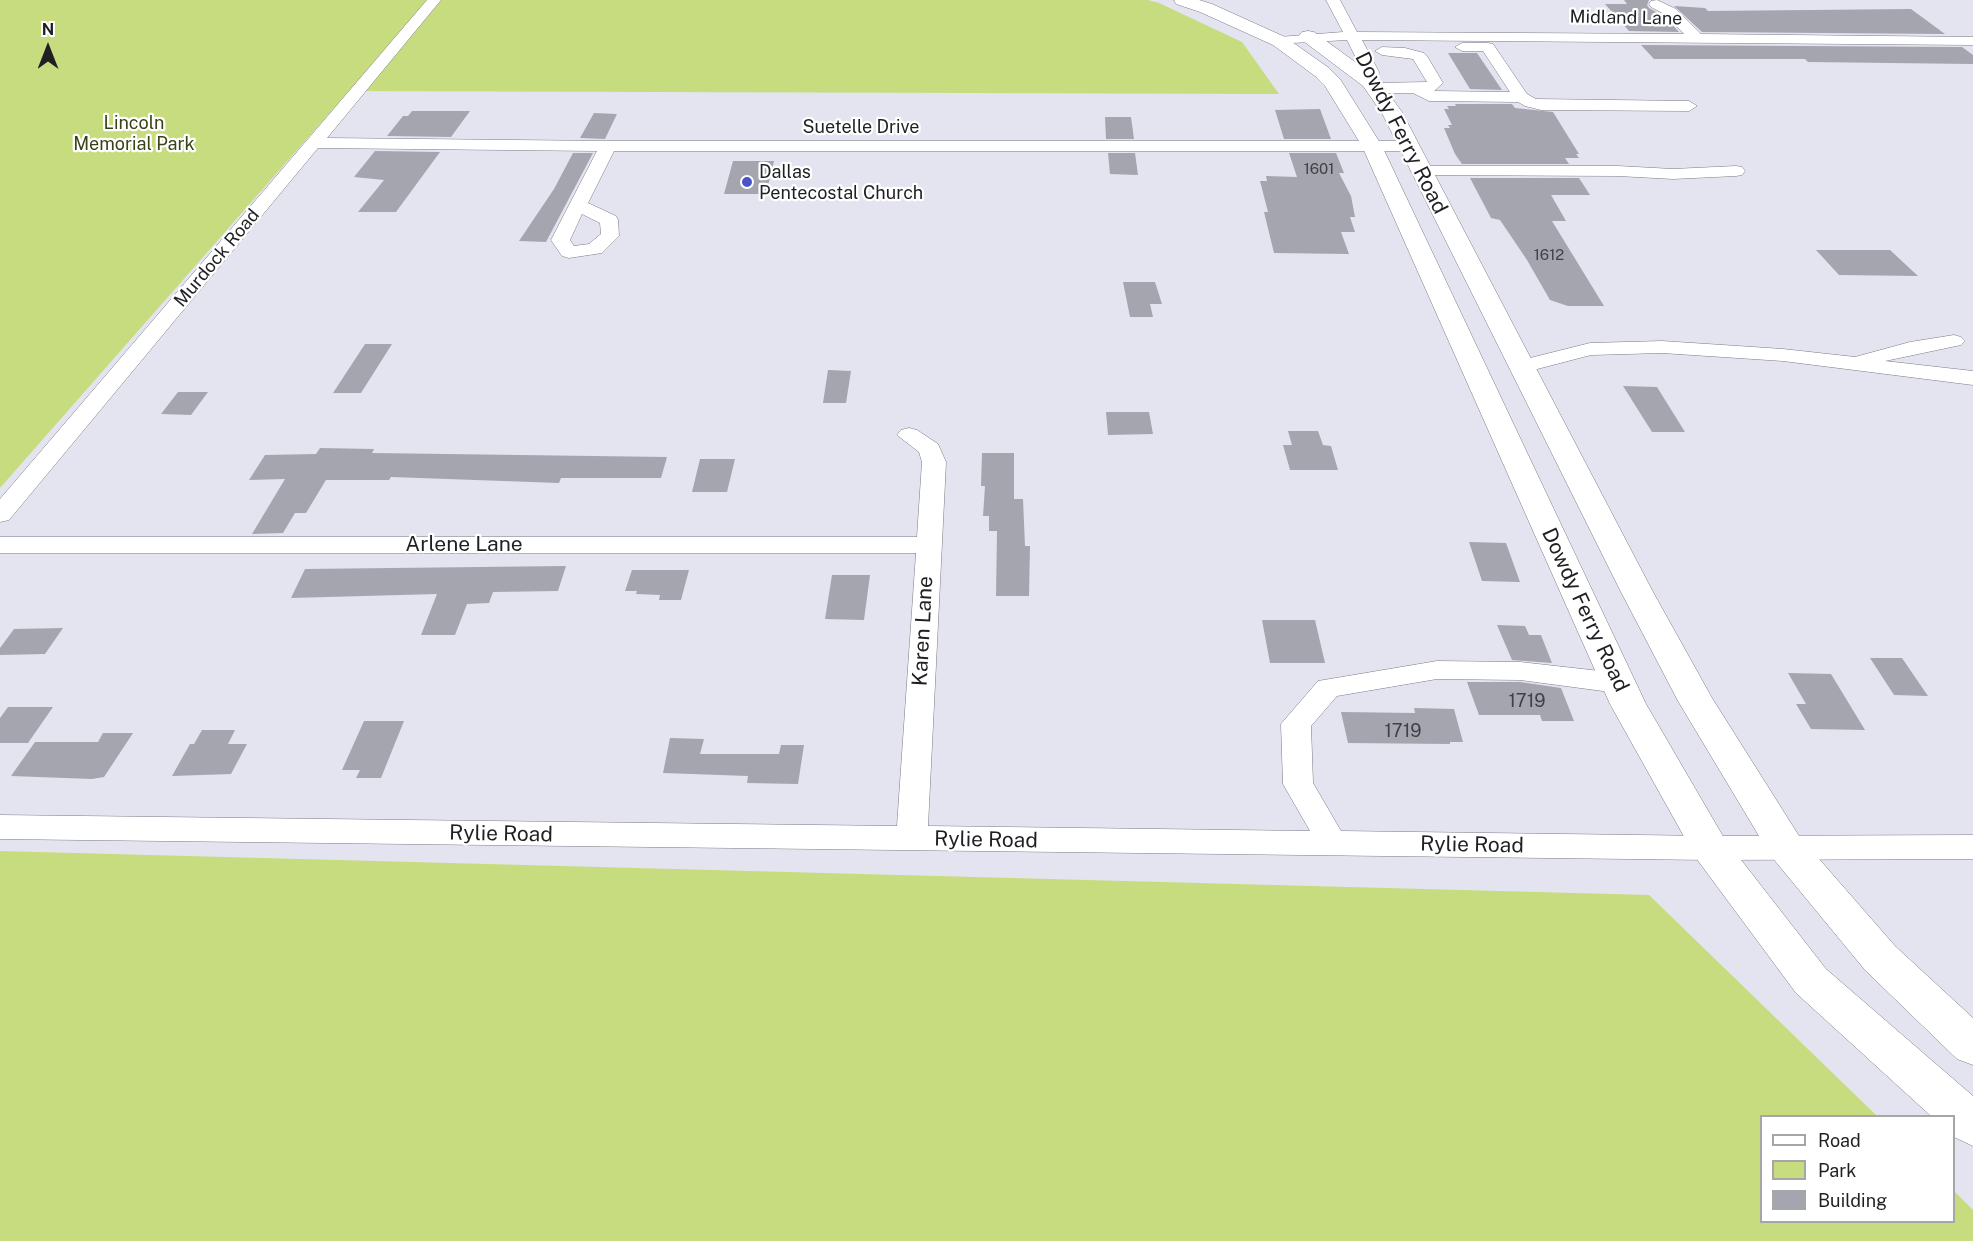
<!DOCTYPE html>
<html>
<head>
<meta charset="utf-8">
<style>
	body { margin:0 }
	#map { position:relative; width:1973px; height:1241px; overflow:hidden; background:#e3e4ef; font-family:"Public Sans",sans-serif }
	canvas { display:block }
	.legend { position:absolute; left:1760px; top:1115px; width:195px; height:108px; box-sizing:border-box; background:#fff; border:2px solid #a5a6a7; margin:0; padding:8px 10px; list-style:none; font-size:18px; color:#1f2023 }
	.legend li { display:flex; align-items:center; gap:12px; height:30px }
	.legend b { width:30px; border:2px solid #a5a6a7 }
	.north { position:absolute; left:18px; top:18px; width:60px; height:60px; -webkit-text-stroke:4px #fff; paint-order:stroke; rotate:0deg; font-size:16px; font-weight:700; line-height:24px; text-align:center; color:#1f2023 }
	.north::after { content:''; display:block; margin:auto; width:21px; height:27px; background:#1f2023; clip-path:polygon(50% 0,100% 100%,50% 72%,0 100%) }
</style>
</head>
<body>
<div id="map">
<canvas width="1973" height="1241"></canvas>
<ul class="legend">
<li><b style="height:8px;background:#fff"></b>Road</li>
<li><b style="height:16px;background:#c7dc7f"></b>Park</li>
<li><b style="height:16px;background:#a4a5af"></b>Building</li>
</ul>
<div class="north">N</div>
</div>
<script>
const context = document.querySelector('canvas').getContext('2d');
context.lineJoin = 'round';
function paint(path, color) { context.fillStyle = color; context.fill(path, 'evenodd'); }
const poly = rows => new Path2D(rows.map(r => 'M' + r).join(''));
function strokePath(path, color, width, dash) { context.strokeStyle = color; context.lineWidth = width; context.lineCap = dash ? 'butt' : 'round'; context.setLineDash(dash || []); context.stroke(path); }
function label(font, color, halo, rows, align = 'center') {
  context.font = font + ' "Public Sans",sans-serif'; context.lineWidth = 4.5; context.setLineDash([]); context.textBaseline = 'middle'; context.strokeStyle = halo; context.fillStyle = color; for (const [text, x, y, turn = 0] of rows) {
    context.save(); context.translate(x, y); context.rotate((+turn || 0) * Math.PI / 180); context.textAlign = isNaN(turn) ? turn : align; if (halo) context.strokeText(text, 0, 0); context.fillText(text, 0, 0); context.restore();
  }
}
paint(poly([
	[0,0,1148,0,1159,3,1242,42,1279,94,349,91,0,488],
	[0,851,1649,895,1877,1116,1762,1116,1762,1222,1954,1222,1954,1191,1973,1210,1973,1241,0,1241]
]), '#c7dc7f');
paint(poly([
	[1624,0,1649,0,1647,5,1649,8,1665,17,1679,32,1629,31,1605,4,1627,4],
	[1674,6,1705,8,1708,11,1911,9,1945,34,1702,32],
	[1641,45,1962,47,1973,55,1973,64,1808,62,1805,59,1654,59],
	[1448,53,1477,53,1502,90,1470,89],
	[1455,104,1512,104,1515,108,1553,112,1579,154,1576,154,1579,158,1565,158,1569,164,1462,164,1455,154,1444,128,1450,128,1448,125,1452,125,1444,109,1449,109,1447,106,1456,106],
	[1320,109,1331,139,1284,139,1275,110],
	[412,111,470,111,451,137,387,136,403,116,408,116],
	[594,113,617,114,605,139,580,138],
	[1105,117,1131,117,1134,139,1106,139],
	[375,151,440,152,396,212,358,212,384,180,354,177],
	[573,153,593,153,546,242,519,241,554,189],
	[1108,153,1135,153,1138,175,1110,174],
	[1289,153,1336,153,1344,173,1339,173,1351,196,1355,217,1350,217,1355,232,1341,232,1349,254,1274,253,1264,212,1268,212,1260,181,1267,181,1266,176,1297,177],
	[733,161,774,161,766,194,724,194],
	[1470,178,1579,178,1590,195,1551,195,1566,221,1552,221,1604,306,1568,306,1550,300,1527,260,1500,220,1491,218],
	[1816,250,1890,250,1918,276,1839,275],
	[1123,282,1155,282,1162,304,1150,304,1153,317,1130,317],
	[365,344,392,344,361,393,333,393],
	[828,370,851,371,846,403,823,403],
	[1623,386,1657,387,1685,432,1652,432],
	[178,392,208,392,191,415,161,414],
	[1106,412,1149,412,1153,434,1108,435],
	[1288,431,1318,431,1323,445,1331,446,1338,470,1290,470,1283,445,1292,445],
	[320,448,374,449,372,453,667,457,661,478,561,478,559,483,391,477,389,480,326,480,306,513,295,513,283,533,252,534,285,479,249,480,265,455,316,454],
	[982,453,1014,453,1014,499,1023,499,1025,546,1030,546,1029,596,996,596,997,531,989,531,989,516,983,516,985,486,981,486],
	[700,459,735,459,727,492,692,492],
	[1469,542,1506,543,1520,582,1482,581],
	[566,566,558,591,493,592,489,603,467,604,455,635,421,635,437,594,291,598,305,569],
	[632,570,689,570,681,600,659,600,660,595,636,594,637,591,625,591],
	[832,575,870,575,864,620,825,619],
	[1262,620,1315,620,1325,663,1270,663],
	[1497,625,1525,626,1529,635,1541,635,1552,663,1512,660],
	[63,628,45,654,0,655,0,648,14,629],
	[1870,658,1902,658,1928,696,1894,695],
	[1788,673,1831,674,1865,730,1811,729,1796,704,1806,704],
	[1467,682,1520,682,1561,688,1574,721,1542,721,1540,715,1479,715],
	[8,707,53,707,28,743,0,743,0,718],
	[1414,708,1454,709,1463,742,1450,742,1450,744,1348,743,1341,712,1415,713],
	[364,721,404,721,381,778,356,778,360,770,342,770],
	[202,730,235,730,228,744,247,744,231,774,172,776,190,744,194,744],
	[103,733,133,733,104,777,92,779,11,776,35,742,98,742],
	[670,738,704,739,700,754,779,754,781,745,804,745,798,784,747,783,748,776,663,773]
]), '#a4a5af');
const minor = poly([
	[427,0,441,0,327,138,608,141,1407,141,1413,142,1415,146,1413,150,1407,151,614,151,588,203,616,216,618,220,619,236,602,253,569,258,562,256,551,240,597,151,318,148,9,520,0,522,0,499,427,0],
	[582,214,600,223,601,234,589,244,574,246,570,240,582,214],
	[1326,0,1340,0,1357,32,1684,34,1666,15,1651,7,1649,4,1651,1,1657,0,1676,9,1701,34,1973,37,1973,45,1362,40,1379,72,1377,83,1427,82,1413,59,1382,55,1375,51,1382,47,1405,48,1424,53,1427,56,1443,83,1434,91,1510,92,1483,51,1462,51,1455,47,1462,43,1488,43,1493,44,1527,94,1536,99,1689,101,1697,106,1689,111,1541,110,1525,106,1518,102,1429,101,1413,93,1375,93,1369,91,1368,86,1362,82,1363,72,1347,40,1274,44,1272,41,1279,37,1343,32,1326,0],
	[1420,166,1618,166,1673,169,1736,166,1742,167,1745,171,1742,175,1736,176,1673,179,1618,176,1414,175,1411,171,1414,167,1420,166],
	[1954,335,1961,337,1965,341,1961,345,1885,361,1973,371,1973,385,1783,361,1662,353,1591,355,1522,373,1514,372,1511,367,1514,362,1590,343,1662,341,1783,349,1855,357,1910,342,1954,335],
	[909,428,917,430,938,444,946,462,928,826,1310,831,1283,784,1281,724,1318,681,1437,661,1520,662,1618,673,1628,676,1632,683,1628,690,1618,693,1520,680,1437,679,1337,696,1311,726,1313,783,1341,831,1710,836,1973,835,1973,859,1710,860,0,839,0,815,897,826,916,553,0,553,0,537,917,537,922,462,919,452,897,435,901,430,909,428]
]);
const major = poly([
	[1174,0,1199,0,1212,4,1285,37,1329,68,1340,79,1382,146,1646,704,1724,838,1826,969,1973,1096,1973,1146,1954,1137,1954,1116,1931,1116,1796,993,1696,858,1610,704,1362,146,1325,86,1315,76,1273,45,1200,12,1176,4,1174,0],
	[1308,31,1314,32,1377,78,1402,112,1653,592,1712,698,1799,836,1895,946,1973,1018,1973,1065,1957,1059,1865,970,1771,856,1678,701,1621,592,1382,113,1363,86,1302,40,1299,36,1302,32,1308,31]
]);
strokePath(minor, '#7a7b84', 1);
strokePath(major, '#7a7b84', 1);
paint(minor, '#fff');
paint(major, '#fff');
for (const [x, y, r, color] of [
	[747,182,6,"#4a52c7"]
]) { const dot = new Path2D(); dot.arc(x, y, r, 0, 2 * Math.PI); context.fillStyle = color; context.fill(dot); strokePath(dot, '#fff', 2); }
label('15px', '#404146', null, [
	["1601",1319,169],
	["1612",1549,255]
]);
label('18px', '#1f2023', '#fff', [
	["Midland Lane",1626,18,1],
	["Suetelle Drive",861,127],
	["Murdock Road",217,258,-50]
]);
label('18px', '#394218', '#fff', [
	["Lincoln",134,123],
	["Memorial Park",134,144]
]);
label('18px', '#1f2023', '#fff', [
	["Dallas",759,172],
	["Pentecostal Church",759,193]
], 'left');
label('18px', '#404146', null, [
	["1719",1527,701],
	["1719",1403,731]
]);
label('21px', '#1f2023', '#fff', [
	["Dowdy Ferry Road",1401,133,63],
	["Arlene Lane",464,545],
	["Dowdy Ferry Road",1585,610,65],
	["Karen Lane",923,631,-87],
	["Rylie Road",501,834,1],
	["Rylie Road",986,840,1],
	["Rylie Road",1472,845,1]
]);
</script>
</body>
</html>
